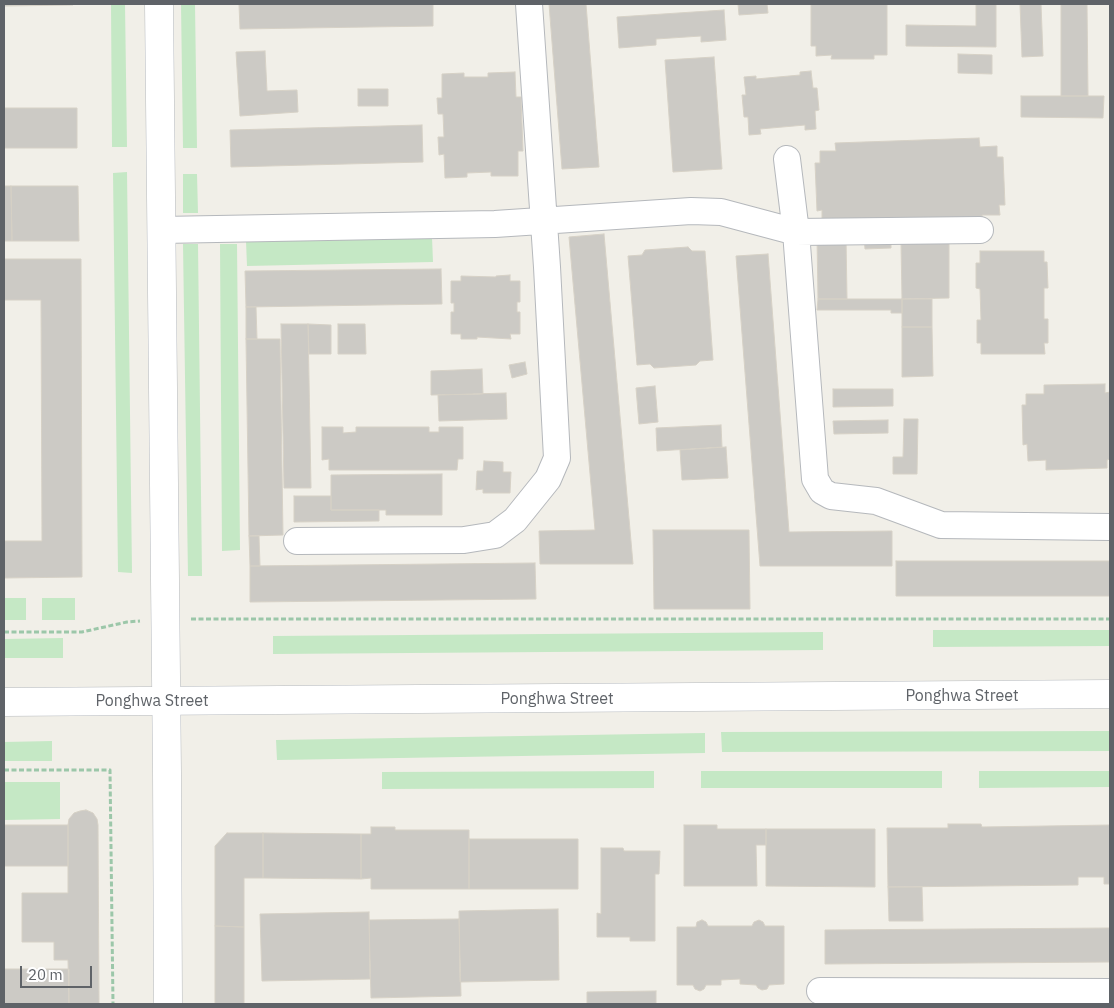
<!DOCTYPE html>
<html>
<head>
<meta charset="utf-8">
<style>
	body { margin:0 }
	#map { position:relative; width:1114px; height:1008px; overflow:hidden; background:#f1efe8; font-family:"IBM Plex Sans",sans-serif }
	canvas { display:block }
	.frame { position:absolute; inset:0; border:5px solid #5f6368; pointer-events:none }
	.scale { position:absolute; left:20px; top:966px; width:72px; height:22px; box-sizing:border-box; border:2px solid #5f6368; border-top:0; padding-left:6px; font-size:15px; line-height:18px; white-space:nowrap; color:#5f6368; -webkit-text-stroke:4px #fff; paint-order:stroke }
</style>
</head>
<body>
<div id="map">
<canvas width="1114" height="1008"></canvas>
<div class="frame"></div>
<div class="scale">20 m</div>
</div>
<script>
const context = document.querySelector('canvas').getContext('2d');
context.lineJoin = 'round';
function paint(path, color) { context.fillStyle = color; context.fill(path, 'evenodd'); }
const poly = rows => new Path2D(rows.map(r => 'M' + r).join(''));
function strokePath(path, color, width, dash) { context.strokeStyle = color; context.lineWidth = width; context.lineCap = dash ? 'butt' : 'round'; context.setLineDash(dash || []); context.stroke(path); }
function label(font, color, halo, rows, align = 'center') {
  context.font = font + ' "IBM Plex Sans",sans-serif'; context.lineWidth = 4; context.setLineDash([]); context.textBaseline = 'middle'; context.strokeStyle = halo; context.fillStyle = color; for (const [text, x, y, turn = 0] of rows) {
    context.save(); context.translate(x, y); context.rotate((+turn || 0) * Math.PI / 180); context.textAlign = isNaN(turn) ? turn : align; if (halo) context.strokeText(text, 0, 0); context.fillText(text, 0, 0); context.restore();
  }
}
paint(poly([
	[111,4,125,4,127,147,112,147],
	[181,4,195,4,197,148,183,148],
	[127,172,132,573,118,572,113,173],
	[183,174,197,174,198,213,183,213],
	[432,237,433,262,247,266,246,241],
	[183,244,198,244,202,576,188,576],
	[220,244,237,244,240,550,222,551],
	[4,598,26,598,26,620,4,620],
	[42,598,75,598,75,620,42,620],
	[933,630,1110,630,1110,646,933,647],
	[823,632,823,650,273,654,273,636],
	[63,638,63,658,4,658,4,639],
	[1110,731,1110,751,722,752,721,732],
	[705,733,705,753,277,760,276,740],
	[52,741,52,761,4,761,4,742],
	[654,771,654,788,382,789,382,772],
	[701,771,942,771,942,788,701,788],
	[979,771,1110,771,1110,787,979,788],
	[60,782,60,819,4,820,4,782]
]), '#c5e8c5');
const building = poly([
	[4,4,73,4,73,5,4,6,4,4],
	[239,4,433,4,433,26,240,29,239,4],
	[549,4,586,4,599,167,562,169,549,4],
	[738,4,767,4,768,13,739,15,738,4],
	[811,4,887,4,887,55,874,55,874,59,831,59,832,55,816,56,816,46,811,46,811,4],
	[976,4,996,4,996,47,906,46,906,25,976,26,976,4],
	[1020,4,1041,4,1043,56,1022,57,1020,4],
	[1061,4,1087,4,1088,96,1061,96,1061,4],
	[724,10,726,40,701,42,701,36,656,39,656,45,619,48,617,17,724,10],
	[265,51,267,91,297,90,298,112,240,116,236,52,265,51],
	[958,54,992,55,992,74,958,73,958,54],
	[714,57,722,169,673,172,665,60,714,57],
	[811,71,813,88,817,88,819,110,815,111,816,129,805,130,805,125,760,129,761,134,749,135,748,117,744,117,742,95,746,95,744,77,756,76,756,79,800,75,800,72,811,71],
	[515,72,516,97,521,97,523,151,518,151,518,176,491,176,491,172,467,173,467,177,445,178,444,154,439,155,438,137,444,137,443,114,438,114,437,98,442,98,442,74,464,73,464,77,488,77,488,73,515,72],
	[358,89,388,89,388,106,358,106,358,89],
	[1021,96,1104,96,1103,118,1021,117,1021,96],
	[4,108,77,108,77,148,4,148,4,108],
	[422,125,423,162,231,167,230,130,422,125],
	[979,138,980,147,997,146,997,157,1003,157,1005,205,999,205,1000,215,982,215,983,223,822,221,822,210,817,211,815,163,820,163,820,151,836,151,835,143,979,138],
	[4,186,11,186,12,241,4,241,4,186],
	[11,186,78,186,79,241,12,241,11,186],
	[604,234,633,564,540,564,539,531,595,530,569,237,604,234],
	[817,237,846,237,847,299,818,299,817,237],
	[891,237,891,248,865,249,864,238,891,237],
	[901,243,949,243,949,298,902,299,901,243],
	[688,247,692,251,705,251,713,360,700,361,696,365,654,368,650,364,637,365,628,256,642,255,645,250,688,247],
	[980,251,1044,251,1044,262,1047,262,1048,288,1044,288,1044,319,1048,319,1048,343,1044,343,1045,354,981,354,981,343,977,343,977,320,981,320,980,289,976,288,976,263,980,263,980,251],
	[768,254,789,532,892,531,892,566,760,566,736,256,768,254],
	[4,259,81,259,82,577,4,578,4,541,42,541,41,300,4,300,4,259],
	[441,269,442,304,246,307,245,271,441,269],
	[510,275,510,281,520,281,520,302,517,302,517,312,520,312,520,334,510,334,511,339,477,337,477,339,461,339,461,334,451,334,451,312,454,312,454,303,451,303,451,281,461,281,461,276,496,277,496,276,510,275],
	[818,299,902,299,902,313,891,313,891,310,817,310,818,299],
	[902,299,932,299,932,327,902,327,902,299],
	[246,307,256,307,257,339,246,339,246,307],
	[281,324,308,324,311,488,284,488,281,324],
	[308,324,331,325,331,354,309,354,308,324],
	[338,324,365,324,366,354,338,354,338,324],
	[902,327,932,327,933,376,902,377,902,327],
	[246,339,280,339,283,535,249,536,246,339],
	[525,362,527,374,512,378,509,365,525,362],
	[482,369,483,394,431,395,431,371,482,369],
	[1105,384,1105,393,1110,392,1110,459,1107,460,1107,468,1046,470,1046,460,1028,461,1027,444,1023,445,1022,405,1026,405,1026,394,1044,394,1044,385,1105,384],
	[655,386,658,422,639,424,636,388,655,386],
	[833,389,893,389,893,406,833,407,833,389],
	[506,393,507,419,439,421,438,395,506,393],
	[904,419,918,419,917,474,893,474,893,457,903,457,904,419],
	[888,420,888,433,834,434,833,421,888,420],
	[721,425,722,447,657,451,656,428,721,425],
	[322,427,343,427,343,433,356,432,356,427,429,427,429,432,439,432,439,427,463,427,463,459,458,459,457,470,329,470,329,459,322,460,322,427],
	[726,447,728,478,682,480,680,450,726,447],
	[484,461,503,462,503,472,511,472,510,493,483,493,483,489,476,490,477,471,483,471,484,461],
	[442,474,442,515,386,515,386,510,331,510,331,475,442,474],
	[294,496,331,496,331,510,379,510,379,521,294,522,294,496],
	[653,530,749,530,750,609,654,609,653,530],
	[249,536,259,536,260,566,250,566,249,536],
	[896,561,1110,561,1110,596,896,596,896,561],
	[535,563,536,599,250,602,250,566,535,563],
	[86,810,93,813,97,819,98,825,99,1004,69,1004,68,960,54,960,54,942,22,942,22,893,68,893,68,825,69,819,74,813,80,811,86,810],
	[948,824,981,824,982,827,1110,825,1110,884,1104,884,1104,877,1078,877,1078,885,888,887,887,828,948,828,948,824],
	[4,825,68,825,68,866,4,866,4,825],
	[684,825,717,825,717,829,766,829,766,845,756,845,757,886,684,886,684,825],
	[371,827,395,827,395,830,469,830,469,889,371,889,371,878,361,879,361,834,371,834,371,827],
	[766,829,875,829,875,887,766,886,766,829],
	[227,833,263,833,263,878,244,878,244,927,215,926,215,846,227,833],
	[263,833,361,834,361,879,263,878,263,833],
	[469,839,578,839,578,889,469,889,469,839],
	[601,848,623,848,624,851,660,851,659,874,655,874,655,941,630,941,630,937,597,937,597,913,601,914,601,848],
	[888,887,922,887,923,921,889,921,888,887],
	[558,909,559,980,460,982,459,911,558,909],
	[369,912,370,979,262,981,260,914,369,912],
	[459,919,461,996,371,998,369,920,459,919],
	[702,920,706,922,708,926,752,926,754,922,759,920,763,922,765,926,784,926,784,984,769,985,767,989,762,990,758,988,756,985,740,984,740,979,721,980,721,985,706,985,704,989,700,991,695,989,693,985,677,985,677,927,696,927,697,922,702,920],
	[215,926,244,927,244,1004,215,1004,215,926],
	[1110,928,1110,962,825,964,825,930,1110,928],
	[4,969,69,969,69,1004,4,1004,4,969],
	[656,991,656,1004,587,1004,587,992,656,991]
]);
paint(building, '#cccac5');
strokePath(building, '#d6d1c6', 1);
const street = poly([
	[787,159,796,232,815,479,822,491,831,496,876,501,941,525,1110,527],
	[161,230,495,224,691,211,721,212,796,232,980,230],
	[297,541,464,540,495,535,515,520,548,479,557,458,547,267,529,4],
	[820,991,1110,992]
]);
const secondary = poly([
	[159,4,167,772,168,1004],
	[4,702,1110,694]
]);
strokePath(street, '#b5b8bc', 28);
strokePath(secondary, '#b6babf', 29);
strokePath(poly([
	[191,619,1110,619],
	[4,632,82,632,127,622,140,621],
	[4,770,110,770,113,1004]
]), '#9cc7a9', 3, [5, 2.5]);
strokePath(street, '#fff', 26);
strokePath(secondary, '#fff', 28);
label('16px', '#5f6368', '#fff', [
	["Ponghwa Street",962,696],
	["Ponghwa Street",557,699],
	["Ponghwa Street",152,701]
]);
</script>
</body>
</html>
